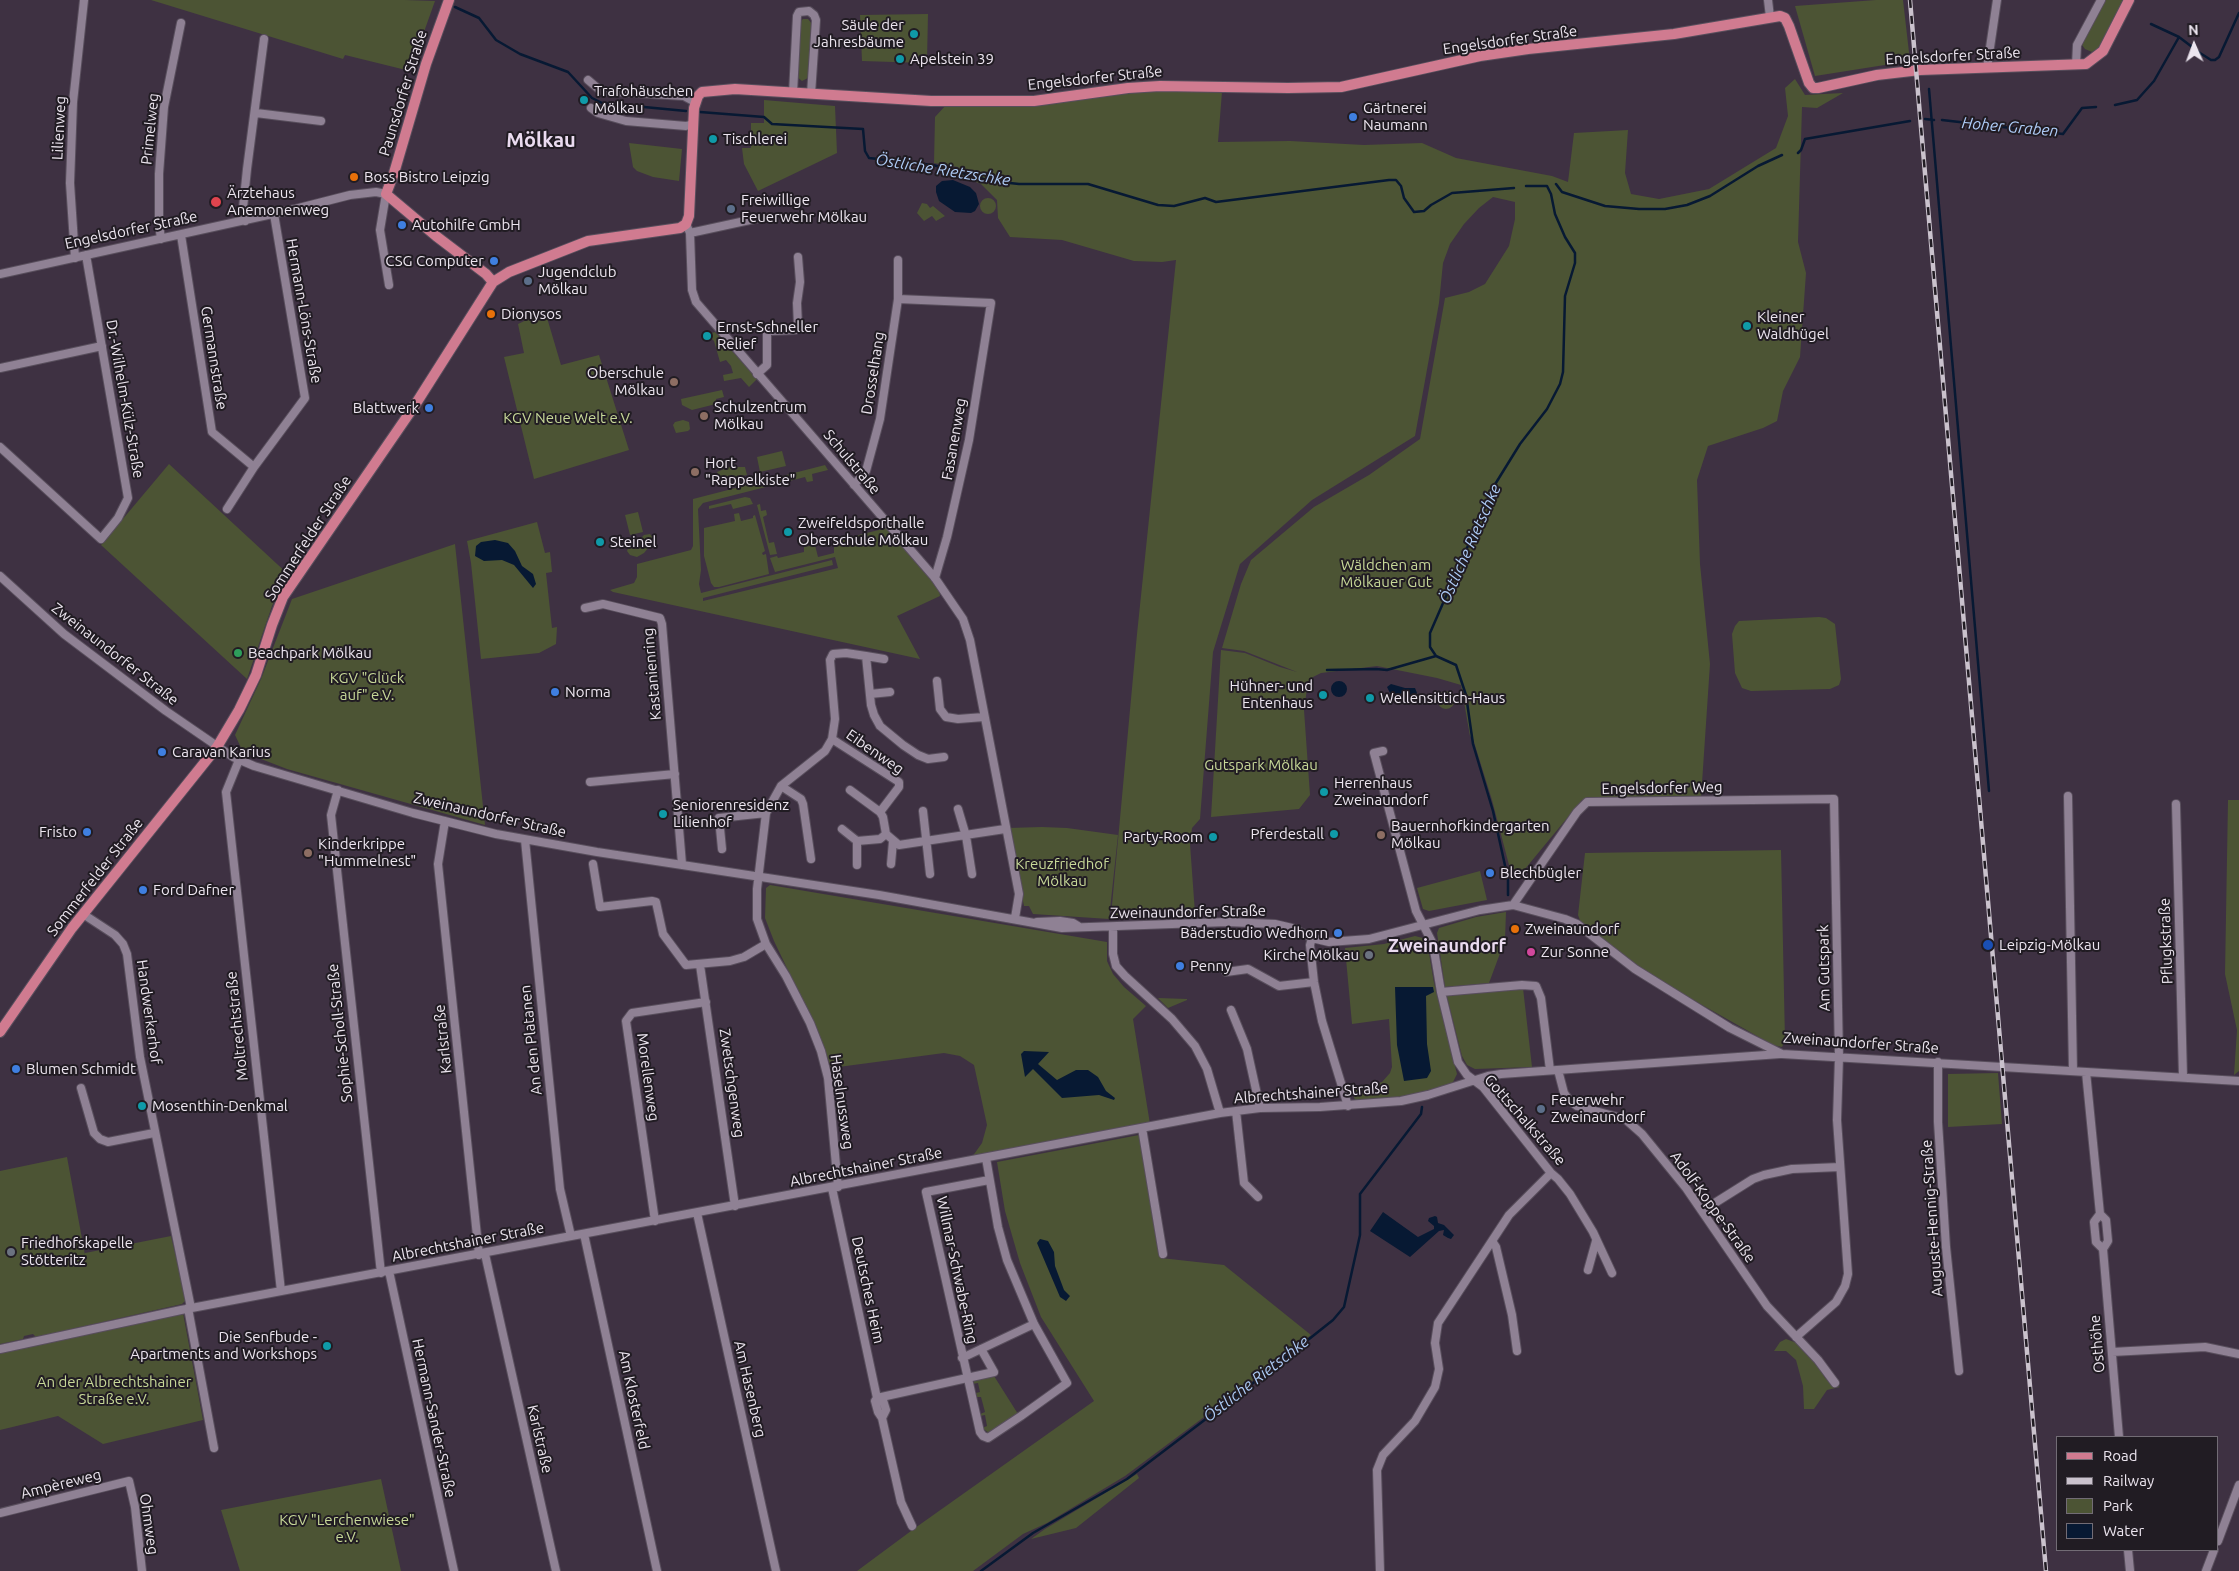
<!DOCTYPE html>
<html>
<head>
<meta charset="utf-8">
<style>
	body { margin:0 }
	#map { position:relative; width:2239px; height:1571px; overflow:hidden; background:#3e3142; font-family:Ubuntu,sans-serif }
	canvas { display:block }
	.legend { position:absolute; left:2056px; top:1436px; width:162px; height:115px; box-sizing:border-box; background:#211c23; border:1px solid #726c75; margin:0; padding:6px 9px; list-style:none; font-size:15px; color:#ece5ef }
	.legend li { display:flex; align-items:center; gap:10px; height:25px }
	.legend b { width:25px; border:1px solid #726c75 }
	.north { position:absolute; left:2169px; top:20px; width:50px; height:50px; -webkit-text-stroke:4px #211c23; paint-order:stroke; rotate:358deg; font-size:14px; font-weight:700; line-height:20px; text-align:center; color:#ece5ef }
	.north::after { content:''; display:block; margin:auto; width:18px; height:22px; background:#ece5ef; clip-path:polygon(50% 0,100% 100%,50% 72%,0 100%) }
</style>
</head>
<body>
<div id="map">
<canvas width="2239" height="1571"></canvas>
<ul class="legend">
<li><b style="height:6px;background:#d07b90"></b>Road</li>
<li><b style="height:6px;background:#cac2cd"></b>Railway</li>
<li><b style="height:14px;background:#4c5434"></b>Park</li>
<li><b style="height:14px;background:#071933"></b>Water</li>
</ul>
<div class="north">N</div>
</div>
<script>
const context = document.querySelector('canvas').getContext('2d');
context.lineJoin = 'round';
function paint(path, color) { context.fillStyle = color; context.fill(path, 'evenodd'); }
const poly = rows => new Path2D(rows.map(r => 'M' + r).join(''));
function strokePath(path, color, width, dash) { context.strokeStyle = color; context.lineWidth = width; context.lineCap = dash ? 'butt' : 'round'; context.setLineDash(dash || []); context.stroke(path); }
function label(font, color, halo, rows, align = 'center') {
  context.font = font + ' Ubuntu,sans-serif'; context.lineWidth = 4; context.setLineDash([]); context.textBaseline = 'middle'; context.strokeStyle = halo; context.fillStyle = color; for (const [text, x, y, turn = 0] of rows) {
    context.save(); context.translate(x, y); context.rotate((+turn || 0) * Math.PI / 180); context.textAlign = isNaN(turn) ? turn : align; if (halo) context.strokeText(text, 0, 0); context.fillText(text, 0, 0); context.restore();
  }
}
paint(poly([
	[151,0,405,0,435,1,410,71,345,55,343,59],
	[1876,0,1903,0,1910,61,1815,76,1795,6],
	[2104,0,2124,0,2099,48,2092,52,2085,49,2082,45],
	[928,14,927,61,925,63,862,61,860,15],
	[803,19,808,19,812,24,808,78,802,81,797,77,800,22],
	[1795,79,1805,95,1843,93,1817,108,1802,107,1798,242,1806,273,1800,357,1783,391,1777,421,1763,428,1708,446,1697,480,1700,564,1710,664,1701,798,1582,800,1520,875,1509,865,1492,800,1473,739,1470,736,1461,685,1437,678,1377,666,1321,673,1313,677,1307,689,1304,710,1310,795,1299,809,1211,817,1221,650,1245,653,1280,667,1297,672,1244,651,1222,648,1241,584,1251,560,1314,507,1369,475,1420,439,1445,298,1469,292,1485,284,1509,246,1515,219,1515,202,1493,197,1479,208,1464,224,1450,244,1443,263,1439,303,1415,436,1312,500,1240,564,1213,652,1200,819,1192,828,1190,844,1195,913,1111,916,1137,634,1176,260,1162,262,1134,261,1062,240,1010,237,998,218,997,200,981,184,963,177,958,167,934,163,935,117,946,105,1128,92,1222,92,1218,142,1290,141,1364,145,1422,143,1456,158,1552,176,1568,182,1574,133,1628,130,1625,173,1631,194,1659,199,1709,189,1776,148,1788,116,1785,88],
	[764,100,835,106,837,153,758,191,744,164,742,148,751,148,751,123,764,123],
	[629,143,682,149,679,181,653,177,637,171,633,167],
	'980 206a8 8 0 1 1 16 0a8 8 0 1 1-16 0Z',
	[922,203,927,204,930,208,933,206,945,216,936,221,932,216,924,221,917,213],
	[545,311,561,365,599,355,629,450,534,479,504,357,524,353,518,324],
	[715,332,757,379,749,387,741,378,724,381,723,375,733,373,731,366,726,360,720,362,714,341,710,337,704,341,702,336],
	[722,390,724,397,716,399,716,404,692,410,682,405,681,399],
	[683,420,689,422,690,429,688,431,676,433,673,425,675,422],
	[782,451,786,466,760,472,757,457],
	[169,464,290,576,278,593,272,606,247,679,101,545],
	[825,465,828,470,812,474,813,481,807,482,805,477,703,503,698,509,701,570,699,584,701,593,832,560,833,565,703,598,703,601,838,568,835,557,775,572,770,558,777,556,778,558,804,552,804,547,815,545,818,557,834,553,834,541,887,528,939,589,940,596,897,616,920,659,613,592,610,590,634,583,637,577,637,564,691,550,693,546,693,499],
	[729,467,745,467,747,475,720,480,717,472],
	[745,497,750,498,753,504,733,509,731,504,709,509,709,506],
	[760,504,761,511,766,510,767,515,763,517,769,543,774,542,777,554,770,555,757,505],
	[638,512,643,532,630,535,625,515],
	[739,513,741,521,753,518,753,516,755,515,765,551,762,553,763,555,766,554,769,574,719,587,714,587,711,583,704,556,704,528,735,521,734,514],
	[537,522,545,553,550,552,552,572,546,573,552,628,557,627,556,644,539,653,481,659,471,563,467,541],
	[650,534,654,539,654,541,644,553,637,557,630,555,627,551,630,544,638,541,644,535],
	[455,544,485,825,287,769,243,752,235,735,261,679,292,599],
	[1819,617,1826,618,1835,624,1841,679,1839,685,1830,689,1751,691,1742,688,1735,673,1732,634,1735,626,1739,621],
	'1437 700a9 9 0 1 1 18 0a9 9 0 1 1-18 0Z',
	[2228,800,2239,800,2239,1071,2234,1075,2237,1030,2225,974],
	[1042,827,1067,828,1118,835,1109,919,1033,914,1029,906,1024,906,1008,828],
	[1781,850,1785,1041,1782,1047,1773,1045,1635,967,1581,923,1578,915,1585,853],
	[1480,871,1487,900,1429,911,1423,909,1417,888],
	[770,885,1107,942,1107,961,1113,974,1124,987,1146,1006,1133,1019,1150,1124,972,1157,982,1143,987,1125,974,1065,960,1056,944,1053,831,1068,820,1037,774,941,765,918,766,888],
	[1506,912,1505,940,1489,983,1445,987,1437,933,1439,928,1476,917],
	[1415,936,1423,938,1428,947,1434,983,1457,1074,1451,1086,1398,1098,1356,1101,1350,1091,1382,1082,1390,1073,1392,1067,1389,1019,1352,1024,1345,948,1384,944],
	[1523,988,1532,1067,1475,1069,1467,1065,1462,1056,1446,993],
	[1158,998,1187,999,1187,1000,1168,1008],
	[1998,1073,2002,1124,1948,1127,1948,1074],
	[1139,1135,1161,1258,1224,1265,1311,1335,1263,1373,1125,1476,1047,1523,1023,1534,973,1571,857,1571,915,1528,1094,1401,1041,1317,1020,1263,1005,1211,997,1162],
	[67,1157,85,1255,85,1253,171,1236,186,1300,182,1304,36,1337,33,1334,24,1336,23,1339,0,1344,0,1171],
	[183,1313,203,1420,103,1444,58,1416,0,1430,0,1351],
	[1786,1339,1797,1343,1819,1366,1825,1378,1831,1383,1840,1387,1827,1390,1814,1409,1804,1409,1803,1386,1796,1360,1786,1351,1774,1351,1780,1342],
	[994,1376,1018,1414,989,1433,982,1428,987,1426,985,1415,980,1416,980,1414,985,1412,981,1397,977,1397,976,1393,980,1392,978,1383,972,1384,972,1381],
	[1137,1474,1139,1478,1076,1528,1031,1539,1045,1529],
	[381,1479,401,1571,240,1571,221,1510]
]), '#4c5434');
paint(poly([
	[953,180,970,187,976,193,979,204,975,211,971,213,955,212,939,201,936,192,936,186,942,181],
	[495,540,508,543,515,551,522,566,533,574,536,584,533,588,514,565,502,560,484,561,475,556,476,546,481,542],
	'1331 689a8 8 0 1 1 16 0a8 8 0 1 1-16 0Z',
	[1391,684,1405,688,1415,688,1417,693,1414,699,1408,703,1393,699,1387,687],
	[1395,987,1433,987,1434,992,1426,996,1427,1044,1431,1071,1427,1078,1404,1081,1397,1045],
	[1024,1051,1049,1052,1038,1064,1057,1080,1076,1070,1088,1070,1098,1077,1106,1091,1115,1098,1114,1100,1099,1095,1062,1098,1033,1069,1025,1077,1021,1054],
	[1383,1212,1418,1237,1434,1229,1434,1226,1428,1221,1429,1218,1435,1216,1437,1217,1438,1223,1444,1225,1454,1235,1451,1239,1448,1238,1443,1235,1444,1230,1439,1231,1410,1257,1370,1231],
	[1040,1239,1048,1241,1054,1252,1055,1266,1064,1290,1070,1296,1066,1301,1060,1297,1037,1243]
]), '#071933');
strokePath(poly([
	[455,7,479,18,496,40,520,54,568,72,592,98,602,103,686,111],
	[2151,24,2179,37],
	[1929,89,1989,791],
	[2115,105,2137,100,2154,81,2179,37,2200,53,2211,60,2215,60,2219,57,2239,13],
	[700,112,764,117,772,124,863,129,865,151,869,158,933,165,991,181,1019,184,1088,184,1158,205,1174,206,1205,198,1216,202,1389,180,1396,180,1401,186,1404,198,1414,212,1424,211,1431,205,1452,193,1514,188],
	[1925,119,1934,120],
	[1942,120,2063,134,2082,108,2096,107],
	[1798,153,1801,150,1805,139,1910,121],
	[1556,184,1562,192,1605,206,1639,209,1665,209,1687,205,1710,196,1758,166,1782,155],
	[1327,670,1376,669,1387,670,1436,656],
	[1508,895,1508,879,1493,811,1473,744,1466,695,1456,665,1436,656,1430,647,1430,633,1494,486,1520,444,1547,409,1560,384,1563,372,1565,296,1575,263,1575,253,1565,237,1555,214,1551,194,1547,186,1526,186],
	[981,1571,1033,1533,1127,1479,1265,1374,1333,1320,1344,1307,1360,1235,1360,1194,1421,1114,1422,1107]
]), '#071933', 2.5);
const minor = poly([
	[1768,0,1770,17],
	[2076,65,2077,45,2101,0],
	[1987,68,1997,0],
	[588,80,601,91,684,96,695,102],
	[793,93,797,16,799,12,809,11,814,15,816,20,811,94],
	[591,108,598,113,626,121,686,126,693,124],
	[256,113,321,121],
	[245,221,243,208,247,169,264,39],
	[686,224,690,233,692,290,696,302,935,578,963,619,970,640,1019,894,1015,918],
	[690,233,759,218],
	[181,235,212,432,254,467],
	[161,239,159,224,159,174,164,107,181,23],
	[75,258,70,183,73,102,84,0],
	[0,274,295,209,350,195,376,192,386,194,380,230,389,285],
	[898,299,991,303,969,440,947,537,935,578],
	[0,368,102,346],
	[757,374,767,365,767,334,769,331,795,330,798,326,797,303,800,282,798,257],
	[0,447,101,539,118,518,128,498,86,255],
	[854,485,866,471,880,419,898,299,898,260],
	[227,509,254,467,305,398,274,214],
	[0,576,64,634,166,711,233,757,254,766,413,813,496,834,597,852,879,895,1062,928,1227,922,1275,924,1292,928,1312,938,1329,942,1369,939,1480,910,1513,905,1565,919,1577,924,1635,969,1730,1028,1782,1054,2239,1081],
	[585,608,603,604,660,618,662,624,682,864],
	[866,656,884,659],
	[937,681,940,709,946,717,958,719,984,717],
	[870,694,890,692],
	[832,739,899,782,899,787,880,812,883,817,886,834,899,845,1005,829],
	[1383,751,1374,753,1416,911,1433,944,1441,992,1458,1062,1467,1075,1483,1087,1551,1173,1558,1179,1570,1194,1593,1232,1612,1273],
	[239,760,226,792,281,1291],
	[590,782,675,774],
	[781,786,801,799,803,804,811,859],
	[338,790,331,815,381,1273],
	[850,790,880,812],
	[2068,796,2073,1071],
	[2176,804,2183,1077],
	[958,809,966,836,972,874],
	[923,811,930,874],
	[445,821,438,864,479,1255],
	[842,829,857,841,880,839,886,834],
	[525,840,560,1189,571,1236],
	[722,849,719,818,766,813],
	[593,864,600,907,652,901,656,902,663,934,686,965,730,961,744,957,766,944],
	[891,864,893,841],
	[857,865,857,841],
	[1513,905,1577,812,1587,802,1834,799,1839,1057,1837,1120,1848,1274,1845,1286,1836,1302,1796,1337],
	[83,914,115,935,123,944,127,954,140,1057,191,1308],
	[1037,922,1060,921,1073,923,1078,926],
	[1113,927,1113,954,1116,966,1125,976,1172,1019,1195,1046,1207,1069,1220,1113],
	[1312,938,1310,945,1314,982,1322,1021,1348,1106],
	[700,965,735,1206],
	[1226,972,1248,969,1279,986,1314,982],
	[1441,992,1522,985,1536,986,1541,998,1550,1070],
	[1231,1010,1247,1049,1260,1108],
	[1938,1062,1938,1122,1946,1247,1959,1371],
	[1558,1070,1564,1093,1569,1100,1577,1106,1625,1119,1642,1134,1686,1188,1767,1306,1818,1360,1835,1383],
	[2086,1072,2100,1214,2106,1220,2108,1241,2103,1249,2119,1437],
	[81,1088,94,1133,100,1139,108,1142,154,1133],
	[1236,1111,1244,1183,1258,1197],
	[1142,1128,1163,1254],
	[986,1158,998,1227,1007,1260,1034,1324,1067,1383,1021,1416,988,1438,983,1436,980,1432,926,1192,989,1180],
	[838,1187,828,1078,821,1051,810,1023,786,976,766,944,757,919,757,889,766,813,781,786,825,751,832,739,835,719,830,660,833,654,846,653,866,656,871,705,874,715,880,726,903,745,918,755,928,759,944,757],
	[832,1188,877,1398,875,1401,878,1412,882,1418,901,1502,912,1526],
	[1702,1211,1753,1179,1764,1175,1792,1169,1840,1167],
	[697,1213,776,1571],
	[2100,1214,2094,1222,2096,1242,2103,1249],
	[655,1221,626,1021,632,1013,706,1002],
	[584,1234,657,1571],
	[1492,1241,1496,1247,1512,1315,1517,1351],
	[485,1254,556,1571],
	[1588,1270,1596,1241],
	[389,1271,454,1571],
	[188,1308,214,1448],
	[0,1349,181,1310,1220,1113,1260,1108,1320,1107,1401,1101,1428,1095,1488,1076,1501,1074,1780,1054],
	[2112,1352,2205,1347,2239,1354],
	[962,1358,1034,1324],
	[877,1398,994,1372,981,1349],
	[882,1418,886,1410,882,1397],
	[0,1513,129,1481,135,1507,142,1571],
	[2218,1541,2239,1485],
	[2128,1550,2130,1571],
	[1380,1571,1377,1470,1383,1455,1415,1421,1435,1387,1439,1369,1435,1343,1438,1323,1509,1215,1551,1173],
	[2206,1571,2214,1550]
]);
const major = poly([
	[449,0,426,64,394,173,386,194,436,236,486,274,493,282],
	[0,1032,72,928,217,747,239,710,256,675,272,625,283,597,415,405,493,282,509,272,588,241,680,228,686,224,689,216,694,108,698,96,702,92,735,89,931,101,1034,101,1128,88,1160,86,1288,88,1341,87,1480,56,1528,49,1674,34,1780,16,1785,18,1789,26,1809,83,1813,88,1818,88,1877,75,1920,70,2086,64,2103,51,2129,0]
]);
strokePath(minor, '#584e5c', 10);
strokePath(major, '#584e5c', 12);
strokePath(minor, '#8f8194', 8);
strokePath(major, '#d07b90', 10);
const rail = poly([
	[1910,0,2046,1571]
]);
strokePath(rail, '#cac2cd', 4.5);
strokePath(rail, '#211c23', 2.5, [8]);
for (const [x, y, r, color] of [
	[914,34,5,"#0f9aa8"],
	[900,59,5,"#0f9aa8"],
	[584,100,5,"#0f9aa8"],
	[1353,117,5,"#3f7fe0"],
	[713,139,5,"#0f9aa8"],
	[354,177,5,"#e8710a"],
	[216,202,6,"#e0444e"],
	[731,209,5,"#5c6f8a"],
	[402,225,5,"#3f7fe0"],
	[494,261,5,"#3f7fe0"],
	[528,281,5,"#5c6f8a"],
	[491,314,5,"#e8710a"],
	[1747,326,5,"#0f9aa8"],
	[707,336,5,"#0f9aa8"],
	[674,382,5,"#8d6e63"],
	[429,408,5,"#3f7fe0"],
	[704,416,5,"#8d6e63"],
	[695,472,5,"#8d6e63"],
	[788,532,5,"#0f9aa8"],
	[600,542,5,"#0f9aa8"],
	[238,653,5,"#2e9e5b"],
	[555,692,5,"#3f7fe0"],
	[1323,695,5,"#0f9aa8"],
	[1370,698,5,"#0f9aa8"],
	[162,752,5,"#3f7fe0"],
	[1324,792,5,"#0f9aa8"],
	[663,814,5,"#0f9aa8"],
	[87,832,5,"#3f7fe0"],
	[1334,834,5,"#0f9aa8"],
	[1381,835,5,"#8d6e63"],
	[1213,837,5,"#0f9aa8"],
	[308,853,5,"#8d6e63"],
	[1490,873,5,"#3f7fe0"],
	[143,890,5,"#3f7fe0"],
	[1515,929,5,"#e8710a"],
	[1338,933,5,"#3f7fe0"],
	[1988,945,6,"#1a4fb4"],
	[1531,952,5,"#d1479c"],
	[1369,955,5,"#6b7280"],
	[1180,966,5,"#3f7fe0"],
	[16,1069,5,"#3f7fe0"],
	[142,1106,5,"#0f9aa8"],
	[1541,1109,5,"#5c6f8a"],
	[11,1252,5,"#6b7280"],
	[327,1346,5,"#0f9aa8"]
]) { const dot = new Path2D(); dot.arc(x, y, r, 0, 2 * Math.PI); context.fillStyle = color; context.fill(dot); strokePath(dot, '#211c23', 2); }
label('15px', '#ece5ef', '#211c23', [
	["Säule der",904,25,"right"],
	["Jahresbäume",904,42,"right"],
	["Apelstein 39",910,59],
	["Trafohäuschen",594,91],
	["Mölkau",594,108],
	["Gärtnerei",1363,108],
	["Naumann",1363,125],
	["Tischlerei",723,139],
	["Boss Bistro Leipzig",364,177],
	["Ärztehaus",227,193],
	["Anemonenweg",227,210],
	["Freiwillige",741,200],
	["Feuerwehr Mölkau",741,217],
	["Autohilfe GmbH",412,225],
	["CSG Computer",484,261,"right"],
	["Jugendclub",538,272],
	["Mölkau",538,289],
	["Dionysos",501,314],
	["Kleiner",1757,317],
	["Waldhügel",1757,334],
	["Ernst-Schneller",717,327],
	["Relief",717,344],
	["Oberschule",664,373,"right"],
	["Mölkau",664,390,"right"],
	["Schulzentrum",714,407],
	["Mölkau",714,424],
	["Blattwerk",419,408,"right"],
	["Hort",705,463],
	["\"Rappelkiste\"",705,480],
	["Zweifeldsporthalle",798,523],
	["Oberschule Mölkau",798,540],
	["Steinel",610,542],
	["Beachpark Mölkau",248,653],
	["Hühner- und",1313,686,"right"],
	["Entenhaus",1313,703,"right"],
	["Norma",565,692],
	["Wellensittich-Haus",1380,698],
	["Caravan Karius",172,752],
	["Herrenhaus",1334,783],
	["Zweinaundorf",1334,800],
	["Seniorenresidenz",673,805],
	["Lilienhof",673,822],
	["Bauernhofkindergarten",1391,826],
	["Mölkau",1391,843],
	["Fristo",77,832,"right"],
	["Pferdestall",1324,834,"right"],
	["Party-Room",1203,837,"right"],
	["Kinderkrippe",318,844],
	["\"Hummelnest\"",318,861],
	["Blechbügler",1500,873],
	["Ford Dafner",153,890],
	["Zweinaundorf",1525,929],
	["Bäderstudio Wedhorn",1328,933,"right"],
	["Leipzig-Mölkau",1999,945],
	["Zur Sonne",1541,952],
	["Kirche Mölkau",1359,955,"right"],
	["Penny",1190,966],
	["Blumen Schmidt",26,1069],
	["Feuerwehr",1551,1100],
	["Zweinaundorf",1551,1117],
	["Mosenthin-Denkmal",152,1106],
	["Friedhofskapelle",21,1243],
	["Stötteritz",21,1260],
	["Die Senfbude -",317,1337,"right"],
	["Apartments and Workshops",317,1354,"right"]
], 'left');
label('15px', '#ece5ef', '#211c23', [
	["Engelsdorfer Straße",1510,40,-8],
	["Engelsdorfer Straße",1953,56,-3],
	["Engelsdorfer Straße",1095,78,-6],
	["Paunsdorfer Straße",403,93,-73],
	["Lilienweg",59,128,-87],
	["Primelweg",150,129,-84],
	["Engelsdorfer Straße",131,230,-12],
	["Hermann-Löns-Straße",304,311,80],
	["Germannstraße",214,358,81],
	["Drosselhang",873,373,-81],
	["Dr.-Wilhelm-Külz-Straße",125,399,80],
	["Fasanenweg",954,439,-80],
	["Schulstraße",852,462,50],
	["Sommerfelder Straße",308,538,-57],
	["Zweinaundorfer Straße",115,654,38],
	["Kastanienring",652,674,-95],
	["Eibenweg",875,752,35],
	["Engelsdorfer Weg",1662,788,-1],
	["Zweinaundorfer Straße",490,815,13],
	["Sommerfelder Straße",95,877,-52],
	["Zweinaundorfer Straße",1188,912,-1],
	["Pflugkstraße",2166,941,-92],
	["Am Gutspark",1824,968,-91],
	["Handwerkerhof",149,1012,82],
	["Moltrechtstraße",237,1026,-96],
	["Sophie-Scholl-Straße",340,1033,-96],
	["Karlstraße",443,1039,-96],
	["An den Platanen",531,1040,-96],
	["Zweinaundorfer Straße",1861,1043,4],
	["Morellenweg",648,1077,82],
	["Zwetschgenweg",732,1083,82],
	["Albrechtshainer Straße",1311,1093,-4],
	["Haselnussweg",842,1102,82],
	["Gottschalkstraße",1525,1120,49],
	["Albrechtshainer Straße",866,1167,-11],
	["Adolf-Koppe-Straße",1713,1207,54],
	["Auguste-Hennig-Straße",1932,1218,-94],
	["Albrechtshainer Straße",468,1242,-11],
	["Willmar-Schwabe-Ring",957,1270,78],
	["Deutsches Heim",868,1290,78],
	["Osthöhe",2097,1344,-95],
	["Am Hasenberg",750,1389,77],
	["Am Klosterfeld",634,1400,78],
	["Hermann-Sander-Straße",434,1418,78],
	["Karlstraße",540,1439,77],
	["Ampèreweg",61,1484,-14],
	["Ohmweg",149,1524,82]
]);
label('15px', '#c7d898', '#211c23', [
	["KGV Neue Welt e.V.",568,418],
	["Wäldchen am",1386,565],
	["Mölkauer Gut",1386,582],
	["KGV \"Glück",367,678],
	["auf\" e.V.",367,695],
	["Gutspark Mölkau",1261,765],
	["Kreuzfriedhof",1062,864],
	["Mölkau",1062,881],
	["An der Albrechtshainer",114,1382],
	["Straße e.V.",114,1399],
	["KGV \"Lerchenwiese\"",347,1520],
	["e.V.",347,1537]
]);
label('italic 16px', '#aeccf7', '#211c23', [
	["Hoher Graben",2010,127,5],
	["Östliche Rietzschke",943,170,9],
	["Östliche Rietschke",1470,544,-66],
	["Östliche Rietschke",1256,1379,-38]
]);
label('bold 18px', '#eadbf0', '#211c23', [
	["Zweinaundorf",1447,946]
]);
label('bold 20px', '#eadbf0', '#211c23', [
	["Mölkau",541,140]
]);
</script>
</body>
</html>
